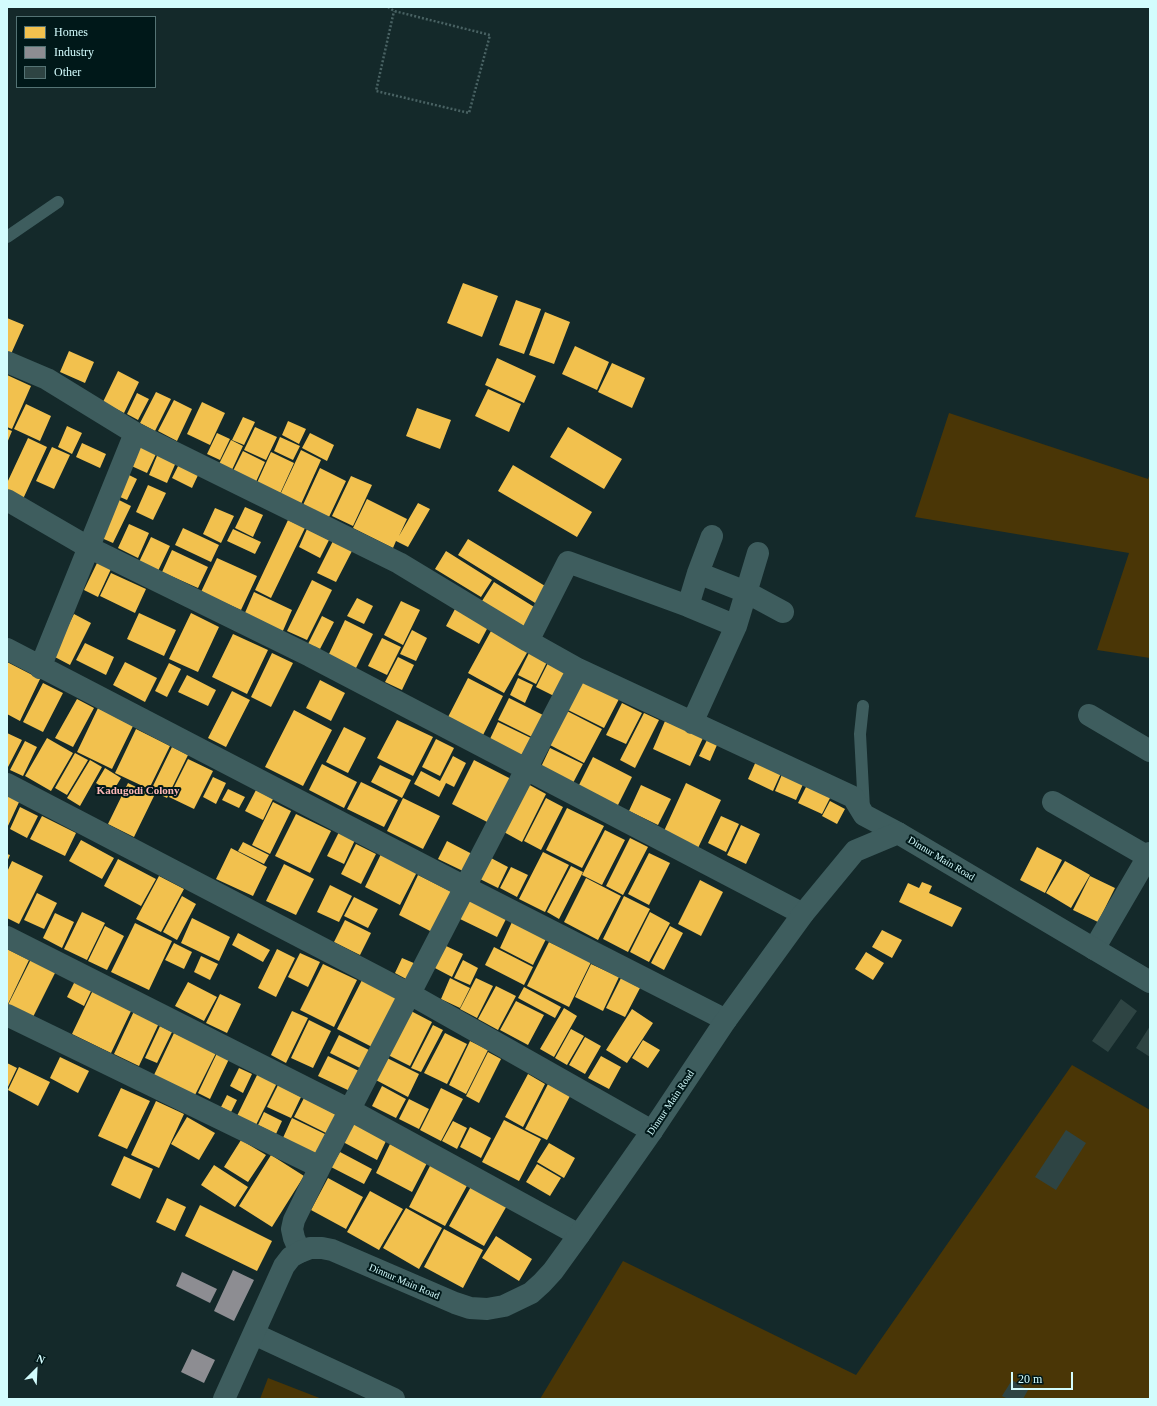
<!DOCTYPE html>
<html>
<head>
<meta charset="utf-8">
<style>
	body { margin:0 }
	#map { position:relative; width:1157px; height:1406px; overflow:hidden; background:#14292a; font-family:Georgia,serif }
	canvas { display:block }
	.frame { position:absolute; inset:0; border:8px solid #d3fcfd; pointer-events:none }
	.legend { position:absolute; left:16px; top:16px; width:140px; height:72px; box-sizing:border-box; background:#001819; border:1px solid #547374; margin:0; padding:5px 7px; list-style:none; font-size:12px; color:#d3fcfd }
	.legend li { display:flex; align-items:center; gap:8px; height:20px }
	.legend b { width:20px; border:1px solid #547374 }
	.north { position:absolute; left:16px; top:1350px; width:40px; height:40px; -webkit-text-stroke:3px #001819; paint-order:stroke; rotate:24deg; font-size:11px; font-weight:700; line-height:16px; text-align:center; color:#d3fcfd }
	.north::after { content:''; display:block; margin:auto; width:14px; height:18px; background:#d3fcfd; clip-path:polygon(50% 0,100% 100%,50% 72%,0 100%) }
	.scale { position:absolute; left:1011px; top:1372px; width:62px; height:18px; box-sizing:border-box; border:2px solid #d3fcfd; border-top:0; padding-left:5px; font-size:12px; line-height:14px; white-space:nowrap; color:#d3fcfd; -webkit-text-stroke:3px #001819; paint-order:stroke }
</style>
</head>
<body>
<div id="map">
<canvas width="1157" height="1406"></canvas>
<div class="frame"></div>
<ul class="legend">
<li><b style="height:11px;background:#f2c14e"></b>Homes</li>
<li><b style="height:11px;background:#8d8d92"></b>Industry</li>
<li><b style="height:11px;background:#2e4443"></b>Other</li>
</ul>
<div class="north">N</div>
<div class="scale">20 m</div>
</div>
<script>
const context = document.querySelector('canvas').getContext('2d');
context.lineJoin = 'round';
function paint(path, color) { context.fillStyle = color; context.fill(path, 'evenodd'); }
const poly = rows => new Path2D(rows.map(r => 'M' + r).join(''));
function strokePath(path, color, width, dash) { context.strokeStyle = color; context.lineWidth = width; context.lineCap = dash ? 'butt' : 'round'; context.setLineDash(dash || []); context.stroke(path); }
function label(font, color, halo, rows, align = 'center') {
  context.font = font + ' Georgia,serif'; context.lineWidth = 4; context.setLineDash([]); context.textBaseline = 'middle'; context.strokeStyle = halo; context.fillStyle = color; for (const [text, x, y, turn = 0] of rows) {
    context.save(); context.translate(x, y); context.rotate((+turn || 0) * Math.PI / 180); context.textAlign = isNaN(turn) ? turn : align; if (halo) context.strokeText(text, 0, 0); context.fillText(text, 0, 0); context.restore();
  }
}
paint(poly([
	[949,413,1148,479,1150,473,1150,658,1097,650,1129,553,915,517],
	[1072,1065,1150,1110,1150,1399,540,1399,623,1261,856,1375],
	[268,1378,322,1399,260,1399]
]), '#4a3606');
paint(poly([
	[463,283,498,296,482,337,447,323],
	[516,300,541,309,524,354,499,345],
	[545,312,570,322,554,364,529,355],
	[7,318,24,325,11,354,7,353],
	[575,346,609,362,597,390,562,374],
	[69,351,94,362,85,383,60,372],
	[497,358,536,376,524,403,485,385],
	[612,363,645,378,632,408,598,392],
	[118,371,139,382,124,413,103,402],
	[7,375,31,386,12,429,7,427],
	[488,389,521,404,509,432,475,416],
	[156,392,171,399,155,431,140,423],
	[137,393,149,399,138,420,127,414],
	[174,400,192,409,177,441,158,431],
	[202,402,225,413,210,445,187,434],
	[26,404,51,416,40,441,14,429],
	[417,408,451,420,440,449,406,436],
	[243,417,255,422,244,445,232,440],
	[288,421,306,429,299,444,282,435],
	[67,426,82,433,72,454,58,447],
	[255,427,277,437,266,460,244,450],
	[568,427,622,459,604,489,550,457],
	[7,429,12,431,7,443],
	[217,433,230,439,220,460,207,454],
	[310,433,334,445,327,461,302,448],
	[280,437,300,446,293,460,274,451],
	[28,438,47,447,23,499,7,491,7,483],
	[231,440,243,446,231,472,218,466],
	[137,442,157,452,147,473,127,464],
	[82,443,106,454,100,468,76,457],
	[52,447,70,455,54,489,36,481],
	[301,450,321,460,301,504,280,495],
	[159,451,177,460,167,483,149,475],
	[243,451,265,462,255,484,232,473],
	[271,452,294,463,279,496,256,485],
	[179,464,199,473,192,488,172,478],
	[513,465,592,512,577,537,498,491],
	[320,468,346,481,329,517,303,505],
	[123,472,137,479,127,500,113,494],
	[351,476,372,485,353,526,332,516],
	[148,485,166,493,153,520,136,512],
	[115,498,131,506,113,543,97,536],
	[367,499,407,519,399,536,418,503,430,509,408,547,396,541,393,548,353,528],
	[245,507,263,515,253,537,235,528],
	[215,508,234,516,221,543,203,534],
	[288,520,305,528,271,598,255,590],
	[129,524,149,533,138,558,118,548],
	[183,528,219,545,211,562,175,545],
	[233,529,261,542,255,554,227,541],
	[307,529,329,540,320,558,299,547],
	[151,537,170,546,158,571,139,562],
	[468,539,550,589,540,606,458,555],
	[333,541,352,551,336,582,317,573],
	[172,550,208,567,198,588,162,572],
	[446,551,492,580,481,597,435,569],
	[217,558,257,576,241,610,201,592],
	[97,563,111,569,98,597,84,590],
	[111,573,146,589,135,613,100,596],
	[312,580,332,590,307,640,287,631],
	[494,582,539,610,527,629,482,601],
	[254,592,292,610,282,633,244,615],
	[357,598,373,606,364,624,347,616],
	[401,601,420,610,403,645,384,635],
	[455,609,488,627,479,644,446,626],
	[139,613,176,630,164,656,127,639],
	[191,613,219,627,198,672,169,659],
	[74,614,91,623,70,665,53,656],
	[322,616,334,622,320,649,308,644],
	[345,620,373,634,355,670,328,656],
	[412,630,427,638,416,661,400,654],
	[491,631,528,651,504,693,468,673],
	[233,634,268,650,247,694,212,677],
	[382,638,401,647,387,675,368,666],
	[85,643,114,657,106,675,76,660],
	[530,651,548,660,536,684,518,675],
	[272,653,293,663,271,707,251,697],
	[398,657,414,665,402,690,385,682],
	[549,661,573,673,560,699,536,687],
	[7,662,40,679,20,721,7,714],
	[125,662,157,678,145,702,113,685],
	[169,663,181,669,167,697,155,691],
	[187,675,216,690,208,706,178,692],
	[468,678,503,696,482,737,447,719],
	[518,678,533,685,525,703,510,695],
	[320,680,345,693,331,721,306,708],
	[583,681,619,699,604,728,568,710],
	[43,683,63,693,43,732,23,722],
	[232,691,250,700,226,747,208,738],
	[509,698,545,716,534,738,498,720],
	[77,699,94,708,73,747,55,738],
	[622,703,642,713,626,744,606,735],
	[98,708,133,726,112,769,77,752],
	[294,710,332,730,303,786,265,767],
	[567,711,602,729,584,763,550,745],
	[644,713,659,720,635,768,620,760],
	[397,720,433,737,413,776,377,758],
	[665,721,703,738,690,766,653,749],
	[498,722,533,739,523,758,489,741],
	[344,727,366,738,348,773,326,762],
	[136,729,170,746,149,789,115,773],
	[7,733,22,740,8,767,7,767],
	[47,738,73,753,51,791,25,776],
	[436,739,454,748,440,776,422,767],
	[707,740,717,745,710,761,699,756],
	[25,741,37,747,23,776,10,770],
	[172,747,188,755,167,798,151,790],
	[550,748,583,764,573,783,541,767],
	[75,753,88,760,67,795,55,788],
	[453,756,466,763,454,787,446,783,439,797,414,784,421,771,440,781],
	[593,757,632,777,616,809,577,789],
	[188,759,213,771,194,809,169,797],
	[757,759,782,771,773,791,748,779],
	[90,760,102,767,80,806,67,798],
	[474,760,515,781,493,825,452,804],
	[322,764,357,782,344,808,309,790],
	[380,765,411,780,402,798,371,782],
	[105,768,121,778,112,793,96,783],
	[783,772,804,782,796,800,775,791],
	[213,777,226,783,216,804,203,797],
	[361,782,398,800,384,827,347,809],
	[128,783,154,796,134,837,108,824],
	[526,783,546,794,522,842,502,831],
	[686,783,721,800,698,848,664,831],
	[808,783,832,794,822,814,798,803],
	[641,785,671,799,658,825,629,811],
	[228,789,245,797,239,808,222,800],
	[256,790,273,799,263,820,245,811],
	[7,794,20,800,7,828],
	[403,798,440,816,423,849,387,831],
	[546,798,563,807,541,850,524,841],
	[830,801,845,809,837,824,822,816],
	[273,802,291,811,270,854,252,845],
	[20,807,38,816,27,838,10,829],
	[567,808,604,826,582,868,546,850],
	[296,814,331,831,310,873,275,856],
	[42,816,76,833,65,856,30,839],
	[721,816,739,824,726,852,708,843],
	[741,825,760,834,746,864,727,855],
	[605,830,625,840,602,885,582,875],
	[339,832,355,840,344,864,327,856],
	[630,838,648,847,623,895,606,886],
	[81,840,114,858,102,879,69,861],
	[447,841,474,855,465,872,438,859],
	[243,842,269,855,264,864,238,851],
	[356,844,376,854,361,884,341,874],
	[1037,847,1062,860,1045,893,1020,880],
	[231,848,267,867,253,896,216,879],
	[543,852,569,865,545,912,519,899],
	[649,853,670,863,649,905,628,894],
	[7,854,10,855,7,862],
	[381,854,417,872,400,905,365,887],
	[491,858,508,867,498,888,480,879],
	[118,859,156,879,141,906,104,886],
	[12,861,43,876,19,924,7,918,7,872],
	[1065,861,1090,875,1071,908,1046,893],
	[284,864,314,879,296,915,266,901],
	[571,866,583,872,559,919,547,912],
	[511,867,528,875,517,897,500,888],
	[418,875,456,894,436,934,399,915],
	[159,876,184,889,161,932,136,919],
	[1090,876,1115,888,1098,922,1073,910],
	[586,878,621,896,598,940,564,922],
	[700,880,723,892,701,936,678,924],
	[922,882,932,886,929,893,962,908,952,927,899,902,908,883,919,888],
	[330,885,352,896,339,922,317,912],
	[37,893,57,903,44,929,24,920],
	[182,896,196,904,177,940,163,932],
	[624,896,650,909,628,952,603,939],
	[354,897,378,909,368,928,344,916],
	[470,899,507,917,497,937,460,919],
	[82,912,105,923,87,960,64,949],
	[650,912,670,923,649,962,630,952],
	[55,913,74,922,62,948,43,938],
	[192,918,230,937,219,961,181,943],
	[345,920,371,933,360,955,334,942],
	[512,922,546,939,533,965,500,948],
	[135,923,172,941,149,990,111,972],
	[105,926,124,936,107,970,88,961],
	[670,926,683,933,664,970,651,963],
	[882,930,902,940,892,958,872,947],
	[238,933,270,950,263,962,232,945],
	[549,942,591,962,569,1007,527,986],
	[174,943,192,952,184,969,165,960],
	[444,945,463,954,452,977,433,967],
	[494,947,533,967,524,985,485,965],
	[7,949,29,960,7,1006],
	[277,949,295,958,276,997,258,988],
	[866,952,884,963,873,980,855,969],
	[300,953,320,962,308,987,288,977],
	[201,956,218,964,210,980,194,972],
	[402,958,416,964,408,980,395,973],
	[31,959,56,971,33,1017,8,1005],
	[463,960,478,968,470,985,454,978],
	[323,964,357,980,334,1027,300,1010],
	[591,964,619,977,603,1011,575,997],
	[450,978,470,988,460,1008,441,999],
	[476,978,493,986,477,1018,460,1009],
	[621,978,640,988,625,1017,606,1008],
	[76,979,93,987,84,1006,67,997],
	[362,980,397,998,372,1047,337,1029],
	[188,982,217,997,204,1021,175,1006],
	[496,986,516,996,498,1030,478,1019],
	[524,987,561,1007,555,1018,518,998],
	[93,990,132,1009,111,1053,72,1034],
	[220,994,241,1004,227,1033,206,1023],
	[516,1001,544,1015,528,1045,500,1030],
	[564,1008,577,1016,554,1057,540,1049],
	[135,1009,160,1021,139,1066,114,1054],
	[632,1009,653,1023,627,1063,606,1050],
	[292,1011,308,1018,286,1063,271,1055],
	[411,1011,432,1022,410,1066,388,1055],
	[309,1020,331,1031,313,1068,291,1058],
	[433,1025,443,1030,421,1072,411,1068],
	[160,1026,172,1032,157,1063,145,1058],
	[571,1029,584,1036,567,1065,555,1058],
	[174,1033,216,1053,195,1095,154,1075],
	[445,1033,467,1044,447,1084,424,1073],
	[339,1035,371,1051,362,1069,330,1053],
	[585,1037,601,1046,585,1074,569,1065],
	[643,1040,660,1050,648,1068,632,1058],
	[470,1041,488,1050,466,1094,449,1085],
	[488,1052,501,1059,479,1103,466,1096],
	[217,1053,229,1059,210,1099,198,1093],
	[328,1056,361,1072,352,1092,318,1076],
	[601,1056,621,1067,609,1089,588,1078],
	[60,1057,89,1071,78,1093,50,1078],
	[385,1057,419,1074,408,1097,374,1079],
	[7,1063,17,1068,7,1089],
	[19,1067,50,1082,38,1106,8,1090],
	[239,1068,252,1074,243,1093,230,1086],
	[258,1073,277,1083,255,1127,236,1118],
	[528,1074,545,1084,523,1127,505,1117],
	[548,1084,570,1096,547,1140,525,1129],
	[278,1085,301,1097,291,1118,267,1107],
	[382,1086,406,1099,396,1118,372,1106],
	[121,1088,150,1101,127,1149,98,1136],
	[441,1088,463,1099,441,1141,420,1130],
	[227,1095,237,1100,231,1112,221,1107],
	[304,1098,339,1116,330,1135,294,1117],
	[409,1099,429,1109,419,1129,399,1119],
	[156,1101,184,1114,159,1168,131,1155],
	[264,1112,282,1121,276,1134,258,1125],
	[187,1117,215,1133,199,1160,171,1144],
	[292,1118,327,1135,316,1157,282,1140],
	[504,1120,541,1139,519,1181,482,1162],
	[453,1121,467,1128,457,1149,442,1141],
	[353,1123,386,1141,377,1160,343,1142],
	[470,1127,491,1138,481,1158,460,1147],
	[241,1140,266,1155,248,1182,224,1167],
	[549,1143,575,1158,564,1178,537,1162],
	[390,1144,427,1163,412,1192,376,1173],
	[340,1152,372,1169,364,1184,331,1167],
	[271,1155,304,1176,272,1227,239,1206],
	[124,1156,153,1169,140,1199,111,1185],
	[432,1162,469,1182,445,1226,409,1207],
	[537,1164,561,1178,550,1196,526,1182],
	[214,1165,248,1187,235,1207,201,1185],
	[328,1178,363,1197,346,1229,311,1210],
	[473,1183,509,1202,484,1246,449,1226],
	[370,1191,403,1209,379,1250,347,1232],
	[167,1198,186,1207,175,1231,156,1222],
	[200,1205,272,1241,257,1271,185,1236],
	[406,1208,442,1228,419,1269,383,1248],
	[444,1229,483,1250,463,1288,424,1267],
	[496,1236,532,1259,519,1281,482,1258]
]), '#f2c14e');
paint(poly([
	[233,1270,254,1280,234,1321,214,1311],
	[182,1272,217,1289,210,1303,176,1286],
	[192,1349,215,1360,204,1383,181,1372]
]), '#8d8d92');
paint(poly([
	[1121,999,1137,1011,1108,1052,1092,1041],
	[1150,1026,1150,1057,1136,1048],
	[1066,1130,1086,1143,1056,1190,1035,1177],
	[1012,1380,1028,1390,1023,1399,1008,1399,1002,1396]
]), '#2e4443');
strokePath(poly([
	[388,7,394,11,490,35,469,113,376,91,394,11]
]), '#496263', 2.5, [2, 2]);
strokePath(poly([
	[7,237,58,202],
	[863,706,860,734,864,809]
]), '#3e5d5e', 12);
strokePath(poly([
	[7,362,47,379,135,433,399,563,528,641,578,669,853,797,864,815,898,833],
	[7,500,88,547,310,656,803,914],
	[698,573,746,592,783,612],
	[688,606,698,573,712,536],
	[736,626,758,553],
	[528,641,568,562,688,606,736,626,692,723],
	[7,649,465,887,726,1020],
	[40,668,135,433],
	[1089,715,1150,751],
	[7,784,410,994,652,1131],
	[1053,802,1150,858],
	[7,937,350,1110,579,1235],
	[1094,949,1150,853],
	[7,1015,320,1167],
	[300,1252,294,1238,292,1229,294,1220,320,1167,578,669],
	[254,1334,394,1399]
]), '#3e5d5e', 22);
strokePath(poly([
	[224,1399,284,1266,291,1257,300,1252,310,1248,322,1248,332,1250,455,1303,470,1308,487,1309,504,1306,531,1293,542,1283,553,1271,579,1235,652,1131,726,1020,803,914,855,851,898,833,1150,982]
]), '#3e5d5e', 22);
label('10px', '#d3fcfd', '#001819', [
	["Dinnur Main Road",941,859,31],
	["Dinnur Main Road",671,1103,-56],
	["Dinnur Main Road",404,1282,23]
]);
label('bold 11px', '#fbb6b5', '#001819', [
	["Kadugodi Colony",138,791]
]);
</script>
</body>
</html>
